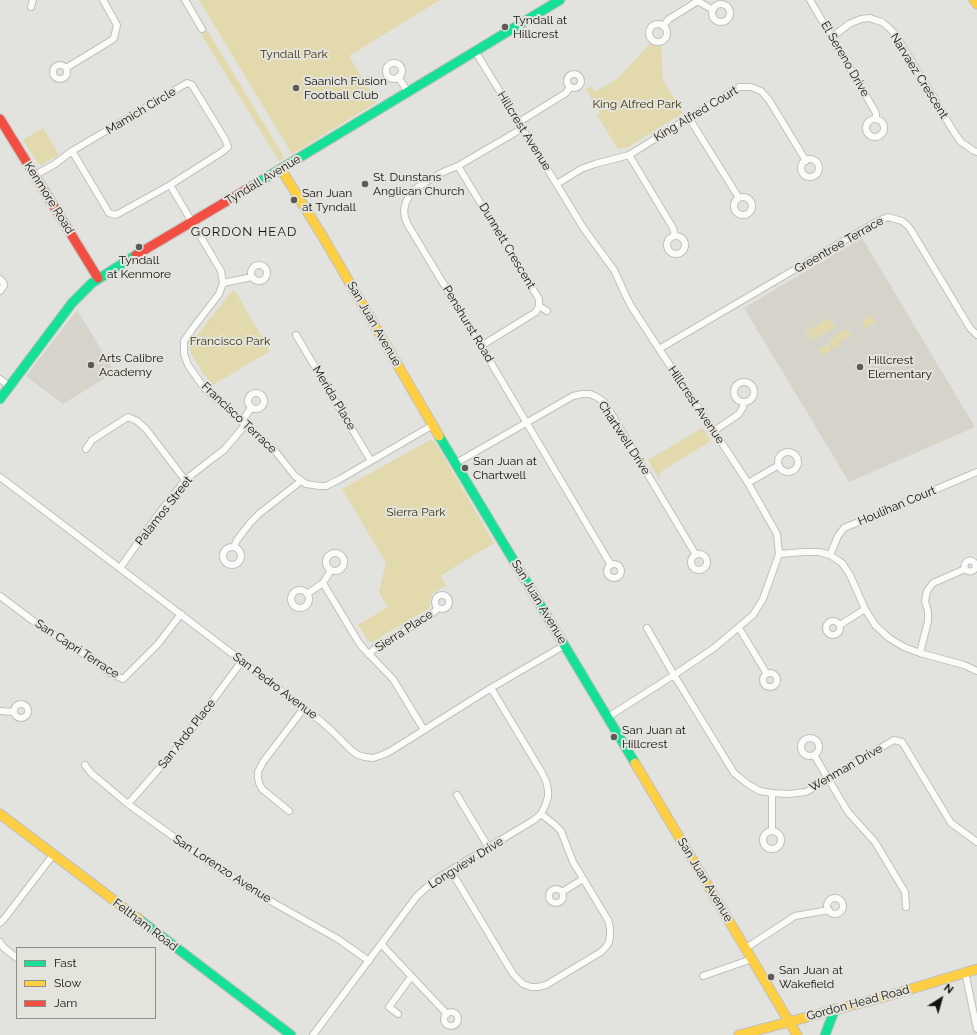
<!DOCTYPE html>
<html>
<head>
<meta charset="utf-8">
<style>
	body { margin:0 }
	#map { position:relative; width:977px; height:1035px; overflow:hidden; background:#e2e2de; font-family:Raleway,sans-serif }
	canvas { display:block }
	.legend { position:absolute; left:16px; top:947px; width:140px; height:72px; box-sizing:border-box; background:#e4e3dc; border:1px solid #908f8a; margin:0; padding:5px 7px; list-style:none; font-size:12px; color:#131210 }
	.legend li { display:flex; align-items:center; gap:8px; height:20px }
	.legend b { width:20px; border:1px solid #908f8a }
	.north { position:absolute; left:921px; top:979px; width:40px; height:40px; -webkit-text-stroke:3px #e4e3dc; paint-order:stroke; rotate:37deg; font-size:11px; font-weight:700; line-height:16px; text-align:center; color:#131210 }
	.north::after { content:''; display:block; margin:auto; width:14px; height:18px; background:#131210; clip-path:polygon(50% 0,100% 100%,50% 72%,0 100%) }
</style>
</head>
<body>
<div id="map">
<canvas width="977" height="1035"></canvas>
<ul class="legend">
<li><b style="height:5px;background:#16e098"></b>Fast</li>
<li><b style="height:5px;background:#ffcf43"></b>Slow</li>
<li><b style="height:5px;background:#f24e42"></b>Jam</li>
</ul>
<div class="north">N</div>
</div>
<script>
const context = document.querySelector('canvas').getContext('2d');
context.lineJoin = 'round';
function paint(path, color) { context.fillStyle = color; context.fill(path, 'evenodd'); }
const poly = rows => new Path2D(rows.map(r => 'M' + r).join(''));
function strokePath(path, color, width, dash) { context.strokeStyle = color; context.lineWidth = width; context.lineCap = dash ? 'butt' : 'round'; context.setLineDash(dash || []); context.stroke(path); }
function label(font, color, halo, rows, align = 'center') {
  context.font = font + ' Raleway,sans-serif'; context.lineWidth = 4; context.setLineDash([]); context.textBaseline = 'middle'; context.strokeStyle = halo; context.fillStyle = color; for (const [text, x, y, turn = 0] of rows) {
    context.save(); context.translate(x, y); context.rotate((+turn || 0) * Math.PI / 180); context.textAlign = isNaN(turn) ? turn : align; if (halo) context.strokeText(text, 0, 0); context.fillText(text, 0, 0); context.restore();
  }
}
paint(poly([
	[862,238,975,427,849,482,744,308],
	[77,310,115,372,63,404,26,376]
]), '#d6d4ca');
paint(poly([
	[199,0,440,0,349,56,377,102,292,154],
	[207,30,284,157,279,161,201,34],
	[650,44,655,46,661,46,663,80,683,113,628,147,618,149,597,115,600,113,586,90,591,86,595,92,618,78],
	[43,128,59,155,43,164,41,165,37,162,23,140],
	[234,289,270,351,213,385,203,373,191,354,190,349,191,344,193,340],
	[871,316,875,323,865,328,862,321],
	[829,318,835,327,817,338,811,328],
	[810,328,816,338,813,340,809,338,806,334,807,330],
	[844,330,848,330,851,336,840,342,838,347,834,349,829,341,836,336,838,333],
	[828,344,832,350,822,355,818,349],
	[702,428,711,441,662,471,659,475,660,480,648,460],
	[430,440,432,440,435,442,494,543,440,576,446,585,432,594,430,599,430,606,428,609,374,641,371,642,367,639,358,625,388,607,379,592,386,563,342,489]
]), '#e2d9ad');
const street = poly([
	[185,0,202,29],
	[696,0,713,10],
	[810,0,876,113,876,119],
	'712 13a9 9 0 1 1 18 0a9 9 0 1 1-18 0Z',
	[31,7,33,0],
	'649 33a9 9 0 1 1 18 0a9 9 0 1 1-18 0Z',
	[663,26,669,19,698,1],
	[832,37,849,24,861,19,870,18,875,20,882,22,889,28,895,34,934,98,952,129,961,142,974,151,977,152],
	[475,51,584,229,614,270,626,296,631,306,659,349,714,431,748,483,777,534,779,554,763,599,753,615,714,648,674,675,608,717],
	'386 71a8 8 0 1 1 16 0a8 8 0 1 1-16 0Z',
	'53 72a7 7 0 1 1 14 0a7 7 0 1 1-14 0Z',
	[66,68,112,40,114,38,117,25,103,0],
	'567 81a7 7 0 1 1 14 0a7 7 0 1 1-14 0Z',
	[398,77,408,92],
	[689,118,739,198],
	'866 128a9 9 0 1 1 18 0a9 9 0 1 1-18 0Z',
	[519,122,566,93,570,87],
	[523,128,458,166,443,172,416,188,410,194,406,202,404,210,405,218,408,225,481,346,611,565],
	[629,155,673,228,675,236],
	'801 168a9 9 0 1 1 18 0a9 9 0 1 1-18 0Z',
	[458,166,539,299,539,306,536,312,481,346],
	[35,175,55,164,72,151,187,83,192,85,225,139,228,147,222,152,170,185,116,215,109,213,72,151],
	[557,184,581,169,595,164,629,155,739,87,751,87,761,91,769,100,806,161],
	[170,185,221,271,223,283,219,294,193,328,184,341,184,354,188,365,204,388,275,451,295,476,306,484,319,486,326,486,340,479,433,425],
	'734 206a9 9 0 1 1 18 0a9 9 0 1 1-18 0Z',
	'667 245a9 9 0 1 1 18 0a9 9 0 1 1-18 0Z',
	'251 273a8 8 0 1 1 16 0a8 8 0 1 1-16 0Z',
	[0,279,3,282,4,285,3,287,0,291],
	[223,283,252,277],
	[539,306,547,311],
	[296,335,371,461],
	[659,349,876,222,888,217,902,221,907,225,911,230,970,328,977,335],
	[0,379,9,386],
	'734 392a10 10 0 1 1 20 0a10 10 0 1 1-20 0Z',
	'248 401a8 8 0 1 1 16 0a8 8 0 1 1-16 0Z',
	[242,421,251,408],
	[714,431,739,414,743,407,744,402],
	[86,449,92,440,128,417,137,421,146,429,185,480],
	'778 462a10 10 0 1 1 20 0a10 10 0 1 1-20 0Z',
	[456,463,573,396,582,394,590,394,597,397,605,403,696,555],
	[0,477,322,722,333,732,351,750,358,755,365,757,373,758,382,755,389,752,491,688,565,645],
	[748,483,779,465],
	'223 556a9 9 0 1 1 18 0a9 9 0 1 1-18 0Z',
	[234,547,237,540,250,523,260,513,301,481],
	'326 562a9 9 0 1 1 18 0a9 9 0 1 1-18 0Z',
	[779,554,804,552,819,552,830,555,842,563,850,575,865,609,875,625,889,638,904,647,920,653,964,665,977,671],
	'691 562a8 8 0 1 1 16 0a8 8 0 1 1-16 0Z',
	[830,555,838,536,844,528,977,472],
	'964.5 566a5.5 5.5 0 1 1 11 0a5.5 5.5 0 1 1-11 0Z',
	'607 571a7 7 0 1 1 14 0a7 7 0 1 1-14 0Z',
	[120,568,157,516,185,480,208,462,224,450,246,424],
	[323,583,359,643,364,649,393,679,424,730],
	'291 599a9 9 0 1 1 18 0a9 9 0 1 1-18 0Z',
	[307,594,323,583,331,570],
	'435 602a7 7 0 1 1 14 0a7 7 0 1 1-14 0Z',
	[0,596,36,623,78,650,110,673,123,679,158,644,181,614],
	'826 628a7 7 0 1 1 14 0a7 7 0 1 1-14 0Z',
	[840,625,865,609],
	[647,628,674,675,734,773,749,785,760,791,772,793,789,794,806,792,894,740,902,742,951,823,977,842],
	[739,628,767,674],
	[920,653,928,621,928,611,925,601,927,591,933,583,965,569],
	[369,655,373,650,433,613,438,608],
	'763 680a7 7 0 1 1 14 0a7 7 0 1 1-14 0Z',
	'14 711a7 7 0 1 1 14 0a7 7 0 1 1-14 0Z',
	[0,711,14,712],
	'801 747a9 9 0 1 1 18 0a9 9 0 1 1-18 0Z',
	[814,755,848,812,875,842,905,892,906,907],
	[85,765,91,773,128,804,210,863,274,903,338,939,369,961],
	[457,795,489,848],
	[128,804,179,746,242,661],
	[289,811,262,789,259,783,258,778,258,772,263,762,304,708],
	'763 840a9 9 0 1 1 18 0a9 9 0 1 1-18 0Z',
	[772,831,772,793],
	[451,871,513,974,523,984,531,987,538,987,546,985,601,952,606,947,609,942,610,936,610,928,608,920,573,862,561,831,555,825,541,814],
	'549 896a7 7 0 1 1 14 0a7 7 0 1 1-14 0Z',
	[562,892,583,879],
	'827 906a8 8 0 1 1 16 0a8 8 0 1 1-16 0Z',
	[0,923,4,919,53,855],
	[0,942,4,948,17,958],
	[381,944,447,1014],
	[746,948,795,916,829,910],
	[965,972,977,1029],
	[703,976,752,959],
	'444 1019a7 7 0 1 1 14 0a7 7 0 1 1-14 0Z',
	[398,1014,389,1007,411,977],
	[313,1035,417,896,426,888,436,879,534,820,541,814,545,806,548,797,548,790,546,781,541,771,491,688]
]);
const fast = poly([
	[249,188,560,0],
	[0,399,72,303,92,283,136,255],
	[439,436,635,763],
	[140,920,291,1035],
	[825,1035,835,1009]
]);
const slow = poly([
	[974,0,977,4],
	[281,169,323,237,439,436],
	[635,763,797,1035],
	[0,814,140,920],
	[739,1035,891,995,977,969]
]);
const jam = poly([
	[0,119,98,278],
	[136,255,249,188]
]);
strokePath(street, '#c1c0bd', 8);
strokePath(fast, '#c1c0bd', 11);
strokePath(slow, '#c1c0bd', 11);
strokePath(jam, '#c1c0bd', 11);
strokePath(street, '#fbfbfa', 6);
strokePath(fast, '#16e098', 9);
strokePath(slow, '#ffcf43', 9);
strokePath(jam, '#f24e42', 9);
for (const [x, y, r, color] of [
	[505,27,4,"#5b5b58"],
	[296,88,4,"#5b5b58"],
	[365,184,4,"#5b5b58"],
	[294,200,4,"#5b5b58"],
	[139,247,4,"#5b5b58"],
	[91,365,4,"#5b5b58"],
	[860,367,4,"#5b5b58"],
	[465,468,4,"#5b5b58"],
	[614,737,4,"#5b5b58"],
	[771,977,4,"#5b5b58"]
]) { const dot = new Path2D(); dot.arc(x, y, r, 0, 2 * Math.PI); context.fillStyle = color; context.fill(dot); strokePath(dot, '#e4e3dc', 1.5); }
label('12px', '#131210', '#e4e3dc', [
	["Tyndall at",513,20],
	["Hillcrest",513,34],
	["Saanich Fusion",304,81],
	["Football Club",304,95],
	["St. Dunstans",373,177],
	["Anglican Church",373,191],
	["San Juan",302,193],
	["at Tyndall",302,207],
	["Tyndall",139,260,"center"],
	["at Kenmore",139,274,"center"],
	["Arts Calibre",99,358],
	["Academy",99,372],
	["Hillcrest",868,360],
	["Elementary",868,374],
	["San Juan at",473,461],
	["Chartwell",473,475],
	["San Juan at",622,730],
	["Hillcrest",622,744],
	["San Juan at",779,970],
	["Wakefield",779,984]
], 'left');
label('12px', '#3d350e', '#e4e3dc', [
	["Tyndall Park",294,54],
	["King Alfred Park",637,104],
	["Francisco Park",230,341],
	["Sierra Park",416,512]
]);
label('12px', '#131210', '#e4e3dc', [
	["El Sereno Drive",845,59,60],
	["Narvaez Crescent",919,76,58],
	["Mamich Circle",141,111,-31],
	["King Alfred Court",696,114,-31],
	["Hillcrest Avenue",524,131,58],
	["Tyndall Avenue",263,180,-31],
	["Kenmore Road",49,198,58],
	["Greentree Terrace",839,245,-30],
	["Dunnett Crescent",507,246,59],
	["San Juan Avenue",374,324,60],
	["Penshurst Road",468,324,59],
	["Merida Place",334,398,59],
	["Hillcrest Avenue",696,405,56],
	["Francisco Terrace",239,418,43],
	["Chartwell Drive",624,438,57],
	["Houlihan Court",897,506,-23],
	["Palamos Street",164,511,-52],
	["San Juan Avenue",539,602,59],
	["Sierra Place",404,631,-33],
	["San Capri Terrace",77,649,33],
	["San Pedro Avenue",275,686,37],
	["San Ardo Place",187,734,-52],
	["Wenman Drive",846,768,-30],
	["Longview Drive",466,863,-32],
	["San Lorenzo Avenue",222,869,33],
	["San Juan Avenue",705,880,59],
	["Feltham Road",145,925,37],
	["Gordon Head Road",858,1003,-15]
]);
context.letterSpacing = '1px';
label('13px', '#131210', '#e4e3dc', [
	["GORDON HEAD",244,232]
]);
context.letterSpacing = '0px';
</script>
</body>
</html>
